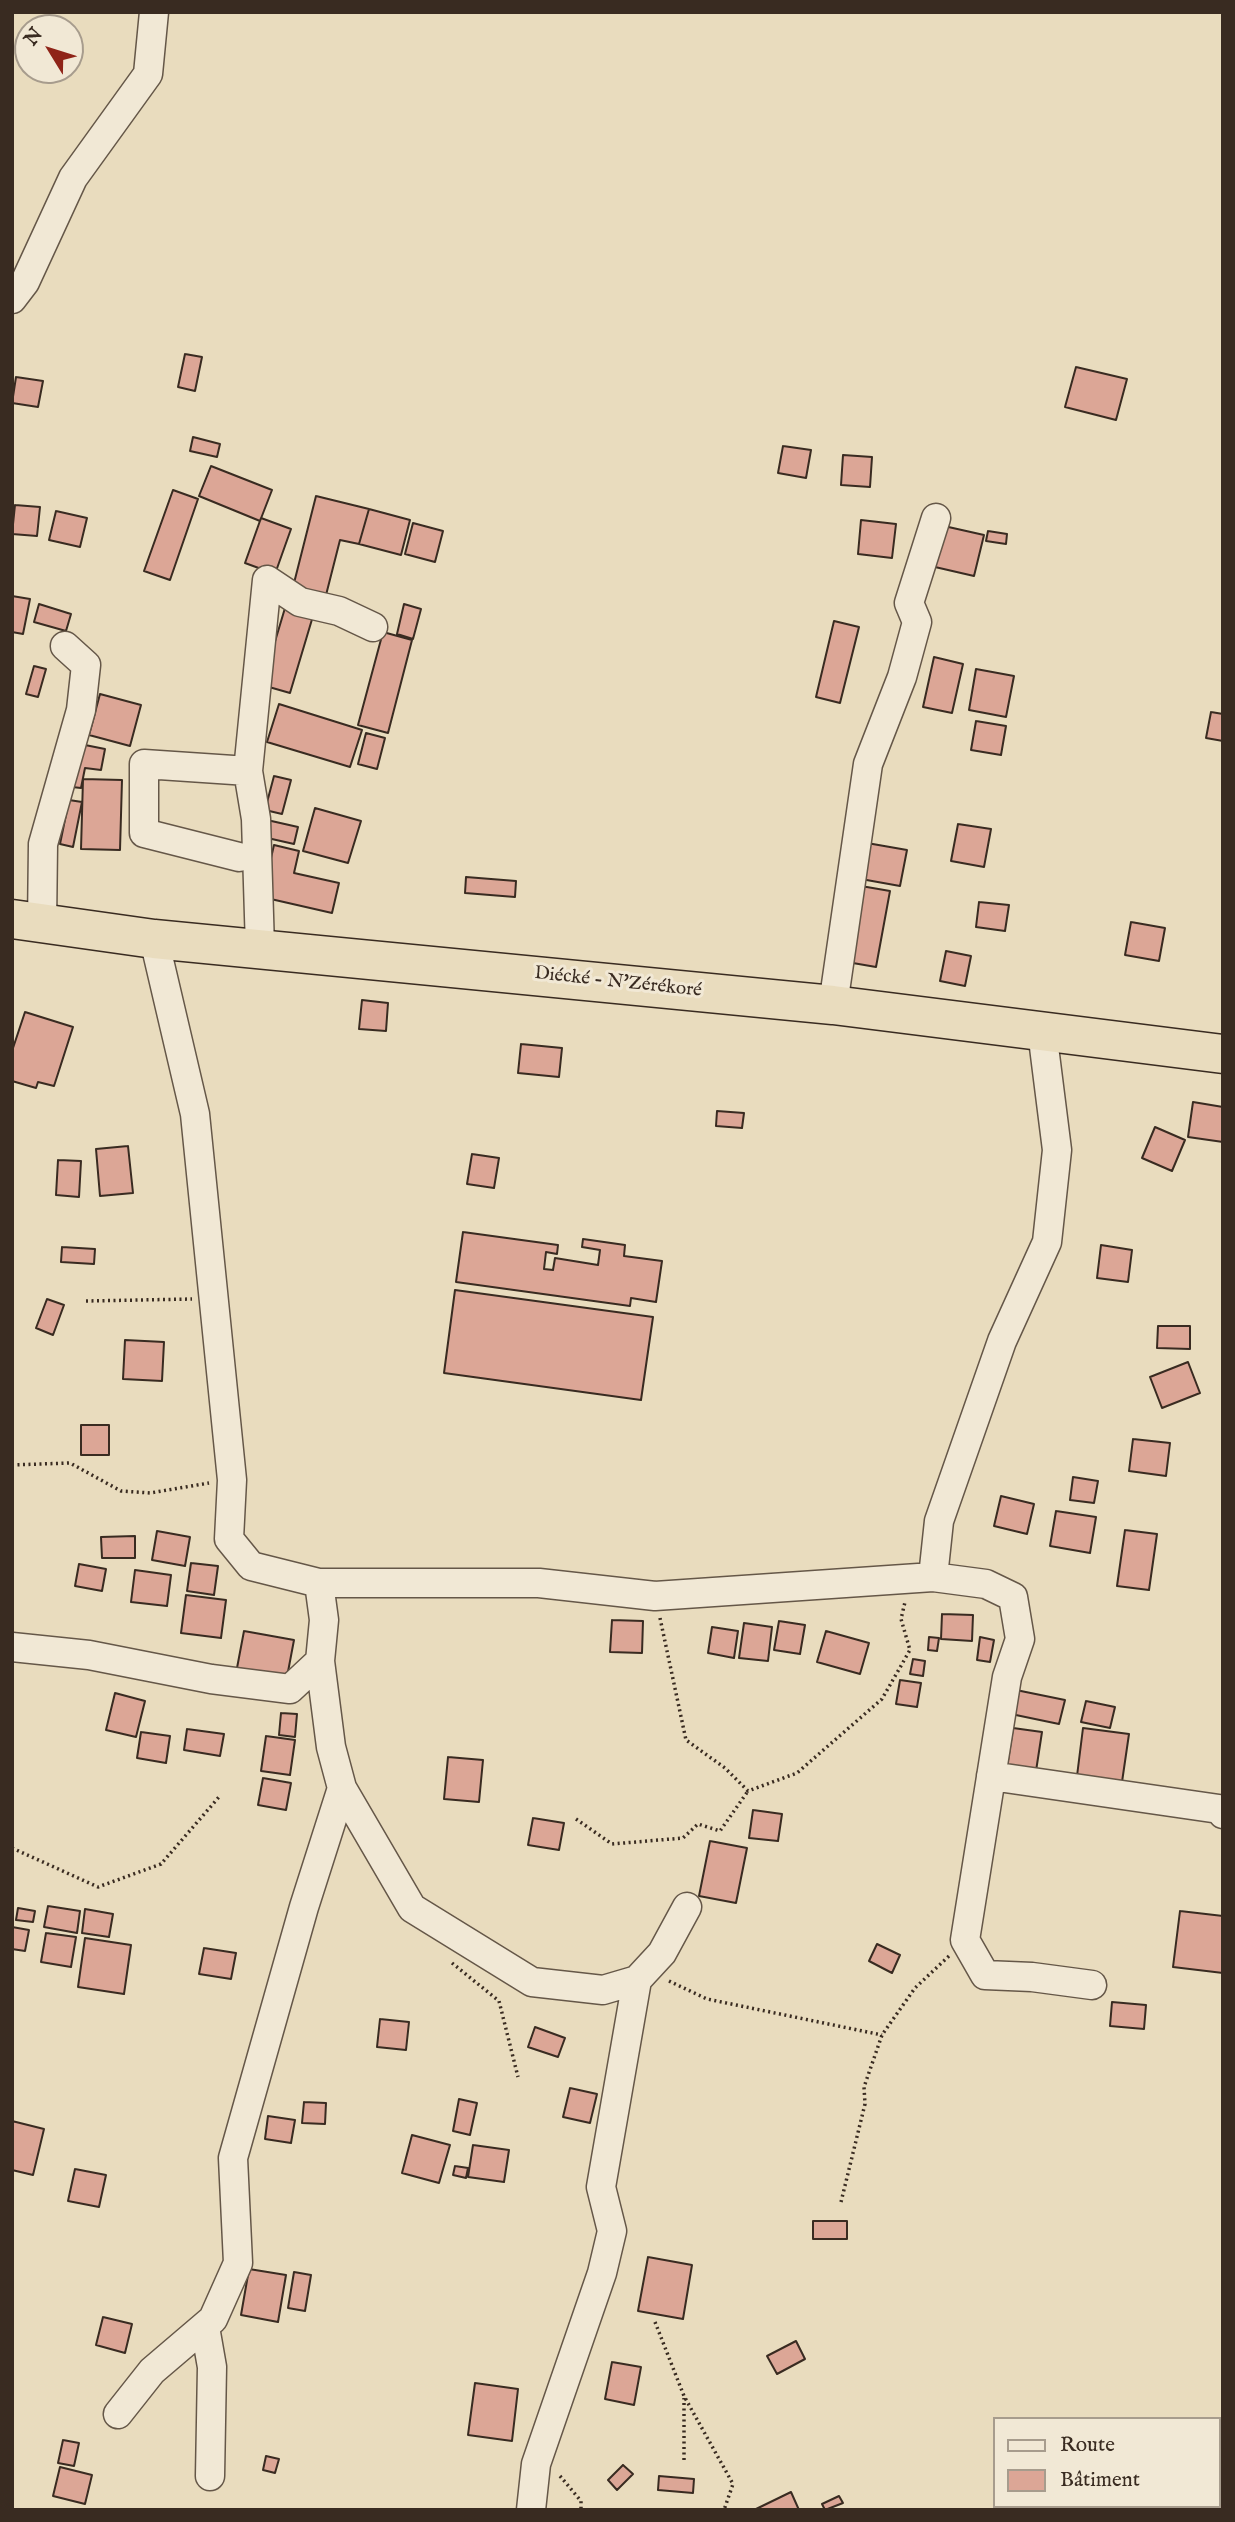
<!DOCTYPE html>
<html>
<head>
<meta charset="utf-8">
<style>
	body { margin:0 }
	#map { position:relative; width:1235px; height:2522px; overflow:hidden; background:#e9dcbe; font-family:"IM FELL English",serif }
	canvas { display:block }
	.frame { position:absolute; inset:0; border:14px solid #392b21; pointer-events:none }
	.legend { position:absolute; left:993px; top:2417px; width:228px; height:91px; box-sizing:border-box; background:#f1e8d5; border:2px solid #a79c8d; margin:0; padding:9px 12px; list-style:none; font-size:21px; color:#392b21 }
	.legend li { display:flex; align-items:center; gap:14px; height:35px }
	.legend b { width:35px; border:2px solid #a79c8d }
	.north { position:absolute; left:14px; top:14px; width:70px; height:70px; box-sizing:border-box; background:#f1e8d5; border:2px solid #a79c8d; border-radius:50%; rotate:308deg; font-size:19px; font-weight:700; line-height:28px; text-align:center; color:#392b21 }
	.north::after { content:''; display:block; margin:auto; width:24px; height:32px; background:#8f2418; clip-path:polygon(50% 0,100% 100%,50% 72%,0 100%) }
</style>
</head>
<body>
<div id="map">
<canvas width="1235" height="2522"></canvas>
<div class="frame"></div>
<ul class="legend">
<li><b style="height:9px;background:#f1e8d5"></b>Route</li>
<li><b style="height:19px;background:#dca696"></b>Bâtiment</li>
</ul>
<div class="north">N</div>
</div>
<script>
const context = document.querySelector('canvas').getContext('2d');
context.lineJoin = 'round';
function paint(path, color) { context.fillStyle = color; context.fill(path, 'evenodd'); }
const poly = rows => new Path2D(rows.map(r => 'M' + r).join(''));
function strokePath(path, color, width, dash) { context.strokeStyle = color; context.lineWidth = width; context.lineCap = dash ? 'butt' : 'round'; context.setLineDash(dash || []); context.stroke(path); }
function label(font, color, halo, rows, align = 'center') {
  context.font = font + ' "IM FELL English",serif'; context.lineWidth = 6; context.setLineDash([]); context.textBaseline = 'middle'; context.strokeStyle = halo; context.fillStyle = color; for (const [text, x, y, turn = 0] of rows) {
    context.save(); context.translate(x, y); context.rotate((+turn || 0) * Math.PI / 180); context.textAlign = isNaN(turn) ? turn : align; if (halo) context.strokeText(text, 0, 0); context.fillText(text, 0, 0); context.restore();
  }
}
const building = poly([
	[185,354,202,357,195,391,178,387,185,354],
	[1076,367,1127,379,1116,420,1065,407,1076,367],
	[16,377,43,381,38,407,12,403,16,377],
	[193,437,220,444,217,457,190,451,193,437],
	[783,446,811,450,806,478,778,473,783,446],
	[843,455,872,457,870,487,841,485,843,455],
	[211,466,272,490,260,521,199,496,211,466],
	[173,490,198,499,170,580,144,571,173,490],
	[316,496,369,509,359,544,340,540,325,599,292,591,316,496],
	[15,505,40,507,37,536,12,534,15,505],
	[369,509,410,520,401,555,359,544,369,509],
	[56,511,87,518,80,547,49,540,56,511],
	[261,518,291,529,275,574,245,563,261,518],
	[861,520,896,524,892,558,858,554,861,520],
	[413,523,443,531,435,562,405,554,413,523],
	[944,526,984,535,974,576,935,567,944,526],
	[988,531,1007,534,1006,544,986,541,988,531],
	[12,596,30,599,23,634,12,632,12,596],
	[39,604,71,614,66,631,34,622,39,604],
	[404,604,421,609,413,639,397,634,404,604],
	[285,608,313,616,290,693,262,685,285,608],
	[834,621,859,627,840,703,816,697,834,621],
	[383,632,412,640,388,733,358,725,383,632],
	[934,657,963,664,952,713,923,707,934,657],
	[34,666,46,669,38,697,26,694,34,666],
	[976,669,1014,676,1006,717,969,710,976,669],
	[100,694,141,705,130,746,89,735,100,694],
	[279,704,362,730,350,767,267,742,279,704],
	[1211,712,1223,714,1223,741,1206,738,1211,712],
	[976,721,1006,726,1001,755,971,750,976,721],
	[366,733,385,738,377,769,358,764,366,733],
	[80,744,105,749,101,770,85,768,81,788,72,787,80,744],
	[274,776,291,780,282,814,265,810,274,776],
	[83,779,122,780,120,850,81,849,83,779],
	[69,800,82,802,73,847,60,844,69,800],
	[315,808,361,821,348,863,303,851,315,808],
	[267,820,298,827,294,844,263,837,267,820],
	[958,824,991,829,984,867,951,861,958,824],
	[867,843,907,850,900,886,861,879,867,843],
	[274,845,299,851,294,873,339,883,332,913,262,897,274,845],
	[466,877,516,881,515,897,465,893,466,877],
	[861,886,890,891,876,967,847,962,861,886],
	[979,902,1009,905,1005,931,976,927,979,902],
	[1131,922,1165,928,1159,961,1125,955,1131,922],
	[946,951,971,956,965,986,940,981,946,951],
	[362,1000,388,1003,386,1031,359,1029,362,1000],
	[25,1012,73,1027,54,1086,38,1082,36,1088,12,1081,12,1051,25,1012],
	[521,1044,562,1048,559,1077,518,1073,521,1044],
	[1193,1102,1223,1107,1223,1142,1188,1137,1193,1102],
	[717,1111,744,1113,742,1128,716,1126,717,1111],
	[1155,1127,1185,1140,1172,1171,1142,1158,1155,1127],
	[128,1146,133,1193,100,1196,96,1149,128,1146],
	[472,1154,499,1158,494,1188,467,1184,472,1154],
	[58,1160,81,1161,79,1197,56,1195,58,1160],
	[463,1232,558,1245,557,1254,546,1252,544,1269,553,1270,555,1258,598,1265,600,1250,582,1247,583,1239,625,1245,624,1256,662,1261,656,1302,631,1298,630,1306,456,1282,463,1232],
	[1101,1245,1132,1250,1128,1282,1097,1278,1101,1245],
	[62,1247,95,1249,94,1264,61,1262,62,1247],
	[455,1290,653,1317,641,1400,444,1373,455,1290],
	[47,1299,64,1305,53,1335,36,1328,47,1299],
	[1158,1326,1190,1326,1190,1349,1157,1348,1158,1326],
	[125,1340,164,1342,162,1381,123,1379,125,1340],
	[1188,1362,1200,1393,1162,1408,1150,1377,1188,1362],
	[81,1425,109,1425,109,1455,81,1455,81,1425],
	[1133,1439,1170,1443,1166,1476,1129,1471,1133,1439],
	[1073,1477,1098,1481,1094,1503,1070,1500,1073,1477],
	[1001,1496,1034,1504,1027,1534,994,1526,1001,1496],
	[1056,1511,1096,1517,1090,1553,1050,1546,1056,1511],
	[1125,1530,1157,1534,1149,1590,1117,1586,1125,1530],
	[157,1531,190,1537,185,1566,152,1560,157,1531],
	[135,1536,135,1558,102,1558,101,1537,135,1536],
	[191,1563,218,1566,214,1595,187,1591,191,1563],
	[79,1564,106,1569,102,1591,75,1586,79,1564],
	[135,1570,171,1575,167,1606,131,1602,135,1570],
	[186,1595,226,1600,221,1638,181,1633,186,1595],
	[942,1614,973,1615,972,1641,941,1639,942,1614],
	[612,1620,643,1621,642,1653,610,1652,612,1620],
	[779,1621,805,1625,800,1654,774,1650,779,1621],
	[744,1623,772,1627,768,1661,739,1658,744,1623],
	[712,1627,738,1631,734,1658,708,1653,712,1627],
	[244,1631,294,1640,287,1677,237,1668,244,1631],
	[826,1631,869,1643,860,1674,817,1662,826,1631],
	[929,1637,939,1638,937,1651,928,1650,929,1637],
	[980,1637,994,1640,990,1662,977,1660,980,1637],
	[913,1659,925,1661,923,1676,910,1674,913,1659],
	[900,1680,921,1683,917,1707,896,1704,900,1680],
	[1016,1690,1065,1700,1059,1724,1011,1714,1016,1690],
	[115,1693,145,1701,136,1737,106,1730,115,1693],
	[1086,1701,1115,1707,1110,1728,1081,1722,1086,1701],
	[281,1713,297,1714,295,1737,279,1735,281,1713],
	[1013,1728,1042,1732,1036,1771,1007,1767,1013,1728],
	[1083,1728,1129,1734,1122,1782,1077,1776,1083,1728],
	[187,1729,224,1734,220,1756,184,1750,187,1729],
	[141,1732,170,1736,166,1763,137,1758,141,1732],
	[266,1736,295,1740,290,1775,261,1771,266,1736],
	[448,1757,483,1760,479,1802,444,1799,448,1757],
	[263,1778,291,1783,286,1810,258,1805,263,1778],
	[753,1810,782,1814,778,1841,749,1838,753,1810],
	[533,1818,564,1823,559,1850,528,1845,533,1818],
	[710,1841,747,1848,736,1903,699,1896,710,1841],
	[48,1906,80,1911,77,1933,44,1927,48,1906],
	[18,1908,35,1911,33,1922,16,1920,18,1908],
	[85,1909,113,1914,109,1937,82,1933,85,1909],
	[1180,1911,1223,1916,1223,1973,1173,1967,1180,1911],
	[12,1927,29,1930,25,1951,12,1949,12,1927],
	[46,1933,76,1937,71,1967,41,1962,46,1933],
	[85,1938,131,1945,124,1994,78,1987,85,1938],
	[877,1944,900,1955,892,1973,869,1961,877,1944],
	[204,1948,236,1953,231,1979,199,1974,204,1948],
	[1112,2002,1146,2005,1144,2029,1110,2026,1112,2002],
	[380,2019,409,2022,406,2050,377,2047,380,2019],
	[535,2027,565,2038,558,2057,528,2047,535,2027],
	[570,2088,597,2094,590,2123,563,2117,570,2088],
	[459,2099,477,2103,470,2135,453,2131,459,2099],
	[304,2102,326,2103,325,2124,302,2123,304,2102],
	[268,2116,295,2120,291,2143,265,2139,268,2116],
	[12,2121,44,2129,33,2175,12,2170,12,2121],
	[412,2135,450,2145,439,2183,402,2173,412,2135],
	[473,2145,509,2150,504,2182,468,2177,473,2145],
	[455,2166,468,2168,466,2178,453,2175,455,2166],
	[75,2169,106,2175,99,2207,68,2201,75,2169],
	[813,2221,847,2221,847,2239,813,2239,813,2221],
	[648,2257,692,2265,683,2319,638,2311,648,2257],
	[249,2269,286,2275,278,2322,241,2315,249,2269],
	[294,2272,311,2275,305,2311,288,2308,294,2272],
	[103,2317,132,2324,125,2353,96,2345,103,2317],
	[796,2341,805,2359,777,2374,767,2356,796,2341],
	[612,2362,641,2367,634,2405,605,2399,612,2362],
	[475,2383,518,2389,512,2441,468,2435,475,2383],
	[63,2440,79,2443,74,2466,58,2463,63,2440],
	[266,2456,279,2459,275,2473,263,2470,266,2456],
	[623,2465,633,2474,617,2490,608,2480,623,2465],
	[60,2467,92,2475,85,2504,53,2496,60,2467],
	[659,2476,694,2479,693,2493,658,2490,659,2476],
	[791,2492,799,2510,754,2510,791,2492],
	[839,2496,843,2503,825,2510,822,2504,839,2496]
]);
paint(building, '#dca696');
strokePath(building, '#392b21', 2);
const minor = poly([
	[12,299,25,282,73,178,148,74,154,12],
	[239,857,144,833,144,764,248,771],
	[42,925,43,844,81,710,86,665,65,646],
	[260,948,256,819,248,771,267,580,300,602,339,611,373,627],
	[833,1005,868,764,902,677,917,622,909,603,936,518],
	[933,1577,986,1584,1013,1597,1020,1639,1007,1677,965,1940,985,1975,1032,1977,1092,1985],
	[319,1583,539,1583,655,1596,933,1577,939,1521,1002,1341,1047,1242,1057,1150,1042,1031],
	[12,1647,89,1655,211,1679,290,1689,320,1661,324,1620,319,1583,251,1566,229,1539,232,1480,195,1114,154,939],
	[320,1661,331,1747,342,1788,412,1908,532,1982,603,1990,637,1980,601,2187,612,2231,602,2273,536,2464,531,2510],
	[991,1776,1219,1809,1223,1814],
	[637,1980,662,1953,687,1907],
	[205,2327,212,2367,210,2476],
	[118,2414,152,2371,213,2319,238,2263,233,2158,304,1907,342,1788]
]);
const highway = poly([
	[12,919,154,939,833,1005,1223,1054]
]);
strokePath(minor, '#655748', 31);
strokePath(highway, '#392b21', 41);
strokePath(poly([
	[86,1301,192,1299],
	[12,1465,70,1463,121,1491,150,1493,209,1483],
	[660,1618,686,1740,725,1768,748,1791,797,1773,882,1699,910,1650,901,1619,905,1602],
	[576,1819,612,1844,683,1838,698,1824,720,1831,748,1791],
	[12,1848,98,1887,161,1864,219,1797],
	[452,1963,499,2001,518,2077],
	[669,1981,707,1999,882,2035],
	[841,2202,865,2104,864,2087,882,2035,915,1988,949,1956],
	[655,2322,684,2396,733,2484,724,2510],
	[684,2460,684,2398],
	[560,2476,581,2501,581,2510]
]), '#392b21', 3.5, [2, 3.5]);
strokePath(minor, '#f1e8d5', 28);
strokePath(highway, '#e9dcbe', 38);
label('19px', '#392b21', '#f1e8d5', [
	["Diécké - N'Zérékoré",618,983,6]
]);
</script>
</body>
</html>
